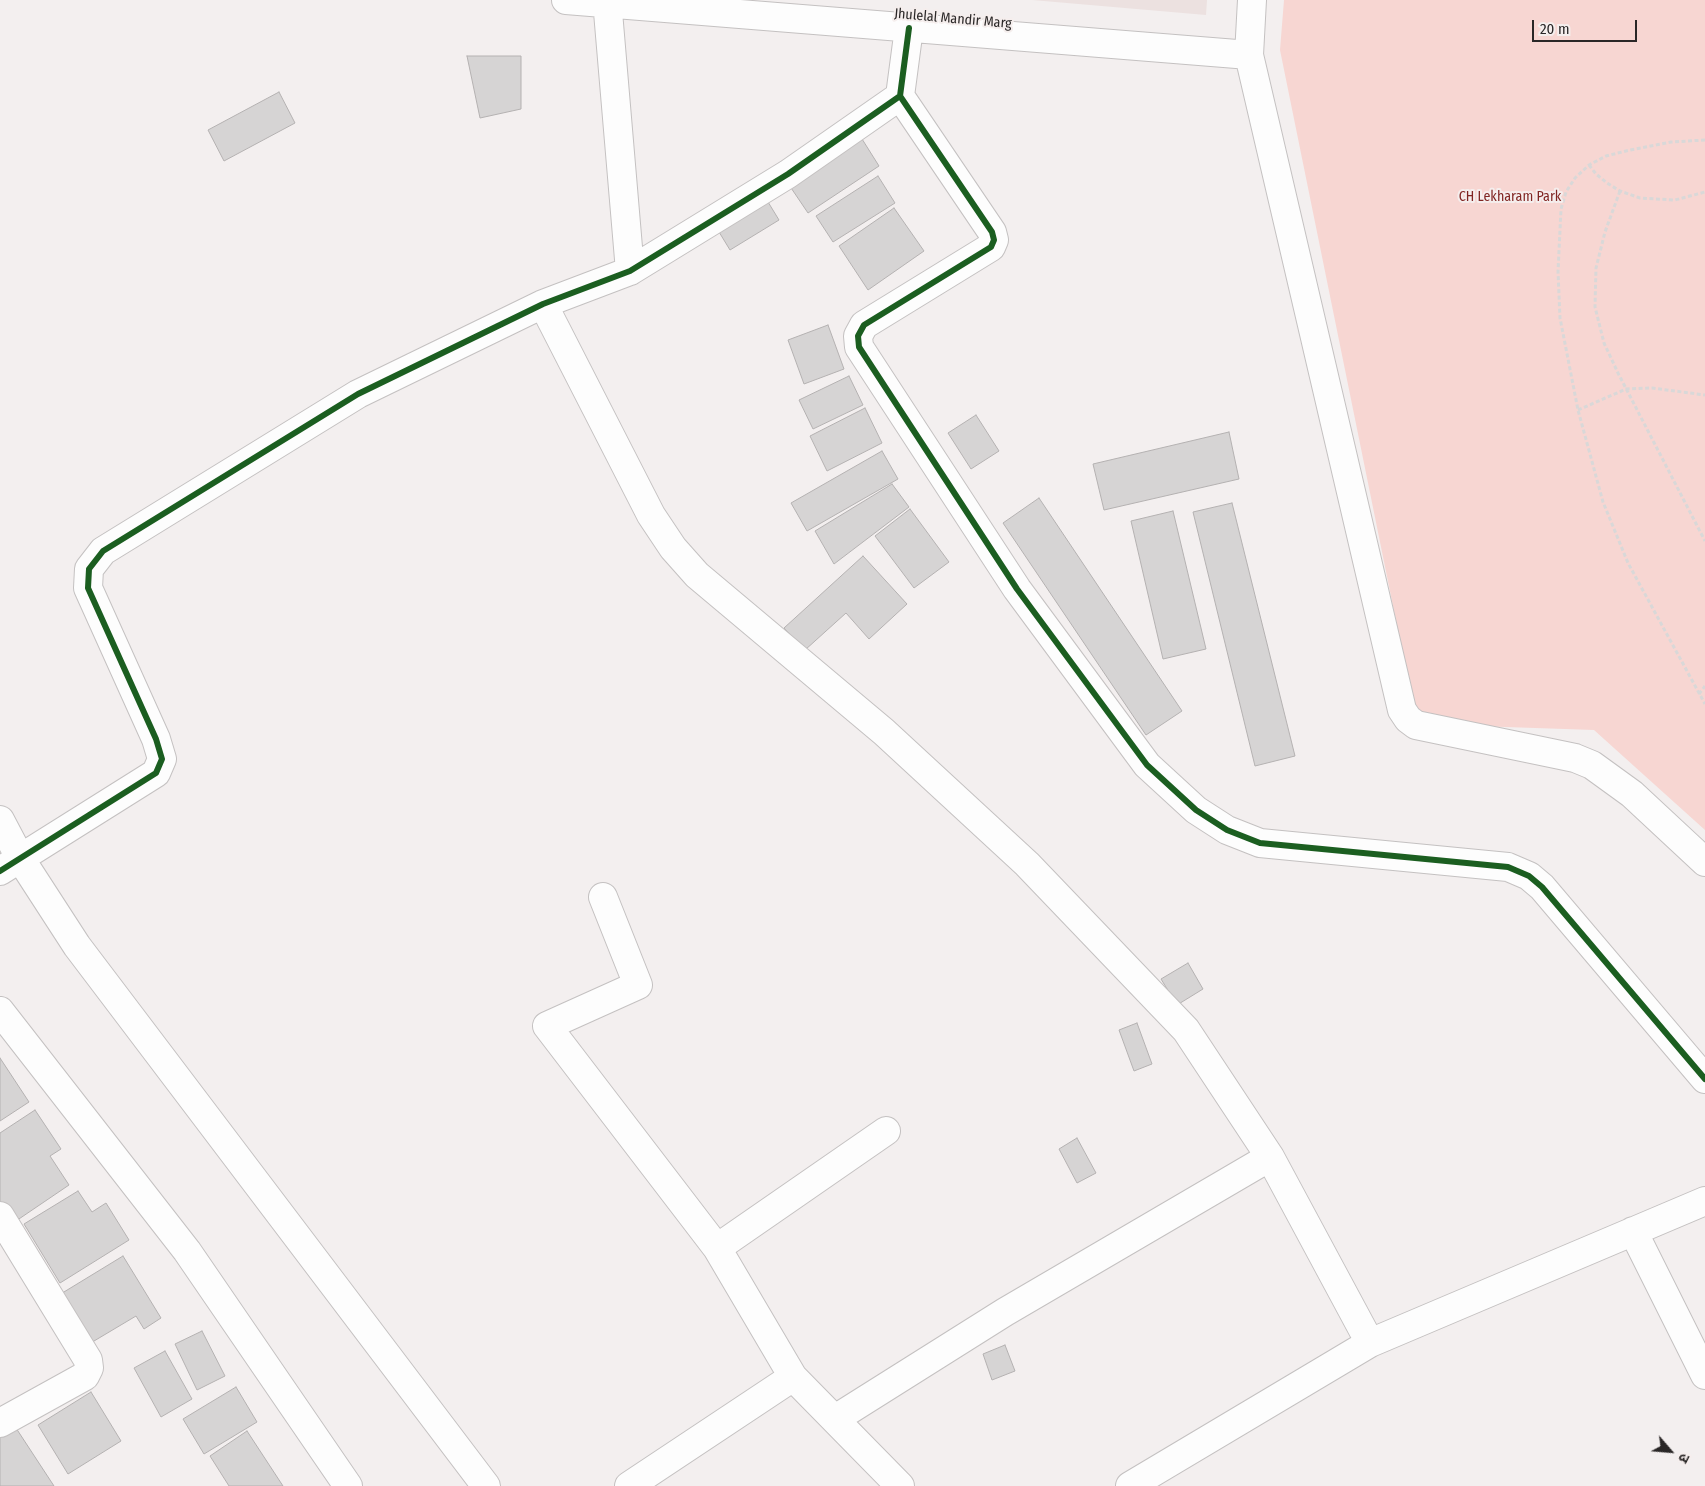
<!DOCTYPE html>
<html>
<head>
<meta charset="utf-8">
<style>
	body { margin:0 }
	#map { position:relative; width:1705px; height:1486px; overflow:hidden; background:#f3efef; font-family:"Fira Sans Condensed","Noto Sans Devanagari",sans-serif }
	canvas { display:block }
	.north { position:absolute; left:1645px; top:1426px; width:50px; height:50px; -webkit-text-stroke:4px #f5eeed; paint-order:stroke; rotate:117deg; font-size:14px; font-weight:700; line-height:20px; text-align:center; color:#2a2727 }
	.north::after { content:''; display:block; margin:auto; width:18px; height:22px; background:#2a2727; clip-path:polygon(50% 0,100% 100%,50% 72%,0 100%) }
	.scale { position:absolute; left:1532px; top:20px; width:105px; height:22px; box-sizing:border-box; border:2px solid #2a2727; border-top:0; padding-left:6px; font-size:15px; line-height:18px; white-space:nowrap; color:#2a2727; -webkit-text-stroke:4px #f5eeed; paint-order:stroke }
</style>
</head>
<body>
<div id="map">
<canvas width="1705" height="1486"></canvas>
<div class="north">उ</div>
<div class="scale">20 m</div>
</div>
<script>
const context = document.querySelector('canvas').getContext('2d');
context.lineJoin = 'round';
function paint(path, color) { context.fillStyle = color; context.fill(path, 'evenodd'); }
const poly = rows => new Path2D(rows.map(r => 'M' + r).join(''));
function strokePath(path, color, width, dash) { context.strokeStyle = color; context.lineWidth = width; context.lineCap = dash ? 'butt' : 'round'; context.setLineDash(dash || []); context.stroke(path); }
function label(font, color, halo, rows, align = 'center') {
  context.font = font + ' "Fira Sans Condensed",sans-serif'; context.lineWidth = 4; context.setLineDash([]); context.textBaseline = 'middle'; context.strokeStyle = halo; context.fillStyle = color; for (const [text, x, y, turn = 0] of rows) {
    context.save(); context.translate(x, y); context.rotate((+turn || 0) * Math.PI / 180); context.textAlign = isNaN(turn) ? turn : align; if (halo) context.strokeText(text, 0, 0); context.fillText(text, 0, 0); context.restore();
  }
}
paint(poly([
	[1032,0,1207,0,1206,15]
]), '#ece1e0');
paint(poly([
	[1284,0,1705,0,1705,830,1594,730,1417,724,1280,50]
]), '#f7d6d2');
const building = poly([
	[467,56,521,56,521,109,480,118,467,56],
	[279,92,295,123,224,161,208,130,279,92],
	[857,131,879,166,808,213,785,179,857,131],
	[878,176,895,203,833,242,816,216,878,176],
	[765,197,779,220,730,250,716,227,765,197],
	[894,208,924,251,868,290,839,246,894,208],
	[828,325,844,369,804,384,788,340,828,325],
	[849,376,863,405,813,429,799,400,849,376],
	[865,408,882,443,827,471,810,436,865,408],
	[976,415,999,451,971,469,948,433,976,415],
	[1229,432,1239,479,1104,510,1093,464,1229,432],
	[882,451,898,479,807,531,791,503,882,451],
	[892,484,909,507,834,564,815,531,892,484],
	[1039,498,1182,711,1146,735,1003,523,1039,498],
	[1232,503,1295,756,1255,766,1193,512,1232,503],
	[910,509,949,562,914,588,875,536,910,509],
	[1173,511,1206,649,1163,659,1131,521,1173,511],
	[863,556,907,604,869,639,846,613,805,650,784,628,863,556],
	[1188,963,1203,989,1177,1005,1161,979,1188,963],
	[1137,1023,1152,1064,1134,1071,1119,1030,1137,1023],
	[0,1058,29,1102,0,1121,0,1058],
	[35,1110,61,1149,50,1156,69,1185,13,1223,0,1204,0,1133,35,1110],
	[1077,1138,1096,1173,1077,1183,1059,1149,1077,1138],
	[78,1191,92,1212,106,1203,129,1240,60,1283,24,1224,78,1191],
	[123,1256,161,1318,144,1329,136,1316,89,1344,59,1295,123,1256],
	[202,1331,225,1376,197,1390,175,1344,202,1331],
	[1005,1345,1015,1371,992,1380,983,1354,1005,1345],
	[165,1351,192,1399,161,1417,134,1368,165,1351],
	[236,1387,257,1422,204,1454,183,1419,236,1387],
	[91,1392,121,1441,68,1474,38,1425,91,1392],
	[14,1425,54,1486,0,1486,0,1434,14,1425],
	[247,1431,283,1486,229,1486,210,1456,247,1431]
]);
paint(building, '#d6d4d4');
strokePath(building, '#b4b1b1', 1);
const street = poly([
	[566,0,1249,55],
	[607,0,630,271],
	[1252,0,1249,55,1402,710,1408,719,1416,725,1575,758,1592,765,1632,794,1705,862],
	[909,28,900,96,992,232,994,240,991,247,864,325,858,336,859,347,1017,589,1147,765,1196,810,1227,830,1260,843,1508,867,1529,876,1542,887,1705,1079],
	[543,304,651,515,673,548,697,575,884,732,1027,864,1186,1030,1270,1157,1370,1343],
	[0,820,20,858,77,946,486,1486],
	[0,871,156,773,162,759,156,739,88,588,89,569,103,551,358,394,543,304,630,271,788,174,900,96],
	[603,897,638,985,547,1026,717,1248,793,1377,900,1486],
	[0,1011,187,1251,348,1486],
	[0,1216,88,1360,89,1368,85,1376,0,1423],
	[1633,1231,1705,1375],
	[717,1248,886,1131],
	[835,1419,1005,1312,1270,1157],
	[629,1486,793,1377],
	[1130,1486,1370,1343,1705,1201]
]);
strokePath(street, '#c4c1c1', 30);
strokePath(poly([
	[1705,140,1671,142,1630,150,1606,156,1589,165,1575,178,1566,192,1561,209,1558,272,1560,318,1578,410,1603,502,1628,563,1705,704],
	[1589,165,1596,174,1607,183,1620,191,1640,198,1675,200,1705,192],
	[1620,191,1605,232,1596,268,1595,307,1604,343,1618,373,1705,541],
	[1578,410,1626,389,1652,388,1705,395],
	[1699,694,1705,686]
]), '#d9d8d8', 3, [4, 2.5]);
strokePath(street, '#fdfdfd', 28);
strokePath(poly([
	[909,28,900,96,992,232,994,240,991,247,864,325,858,336,859,347,1017,589,1147,765,1196,810,1227,830,1260,843,1508,867,1529,876,1542,887,1705,1079],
	[0,871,156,773,162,759,156,739,88,588,89,569,103,551,358,394,543,304,630,271,788,174,900,96]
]), '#1b5e20', 6);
label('14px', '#2a2727', '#f5eeed', [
	["Jhulelal Mandir Marg",953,19,5]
]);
label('14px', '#812623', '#f5eeed', [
	["CH Lekharam Park",1510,197]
]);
</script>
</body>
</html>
